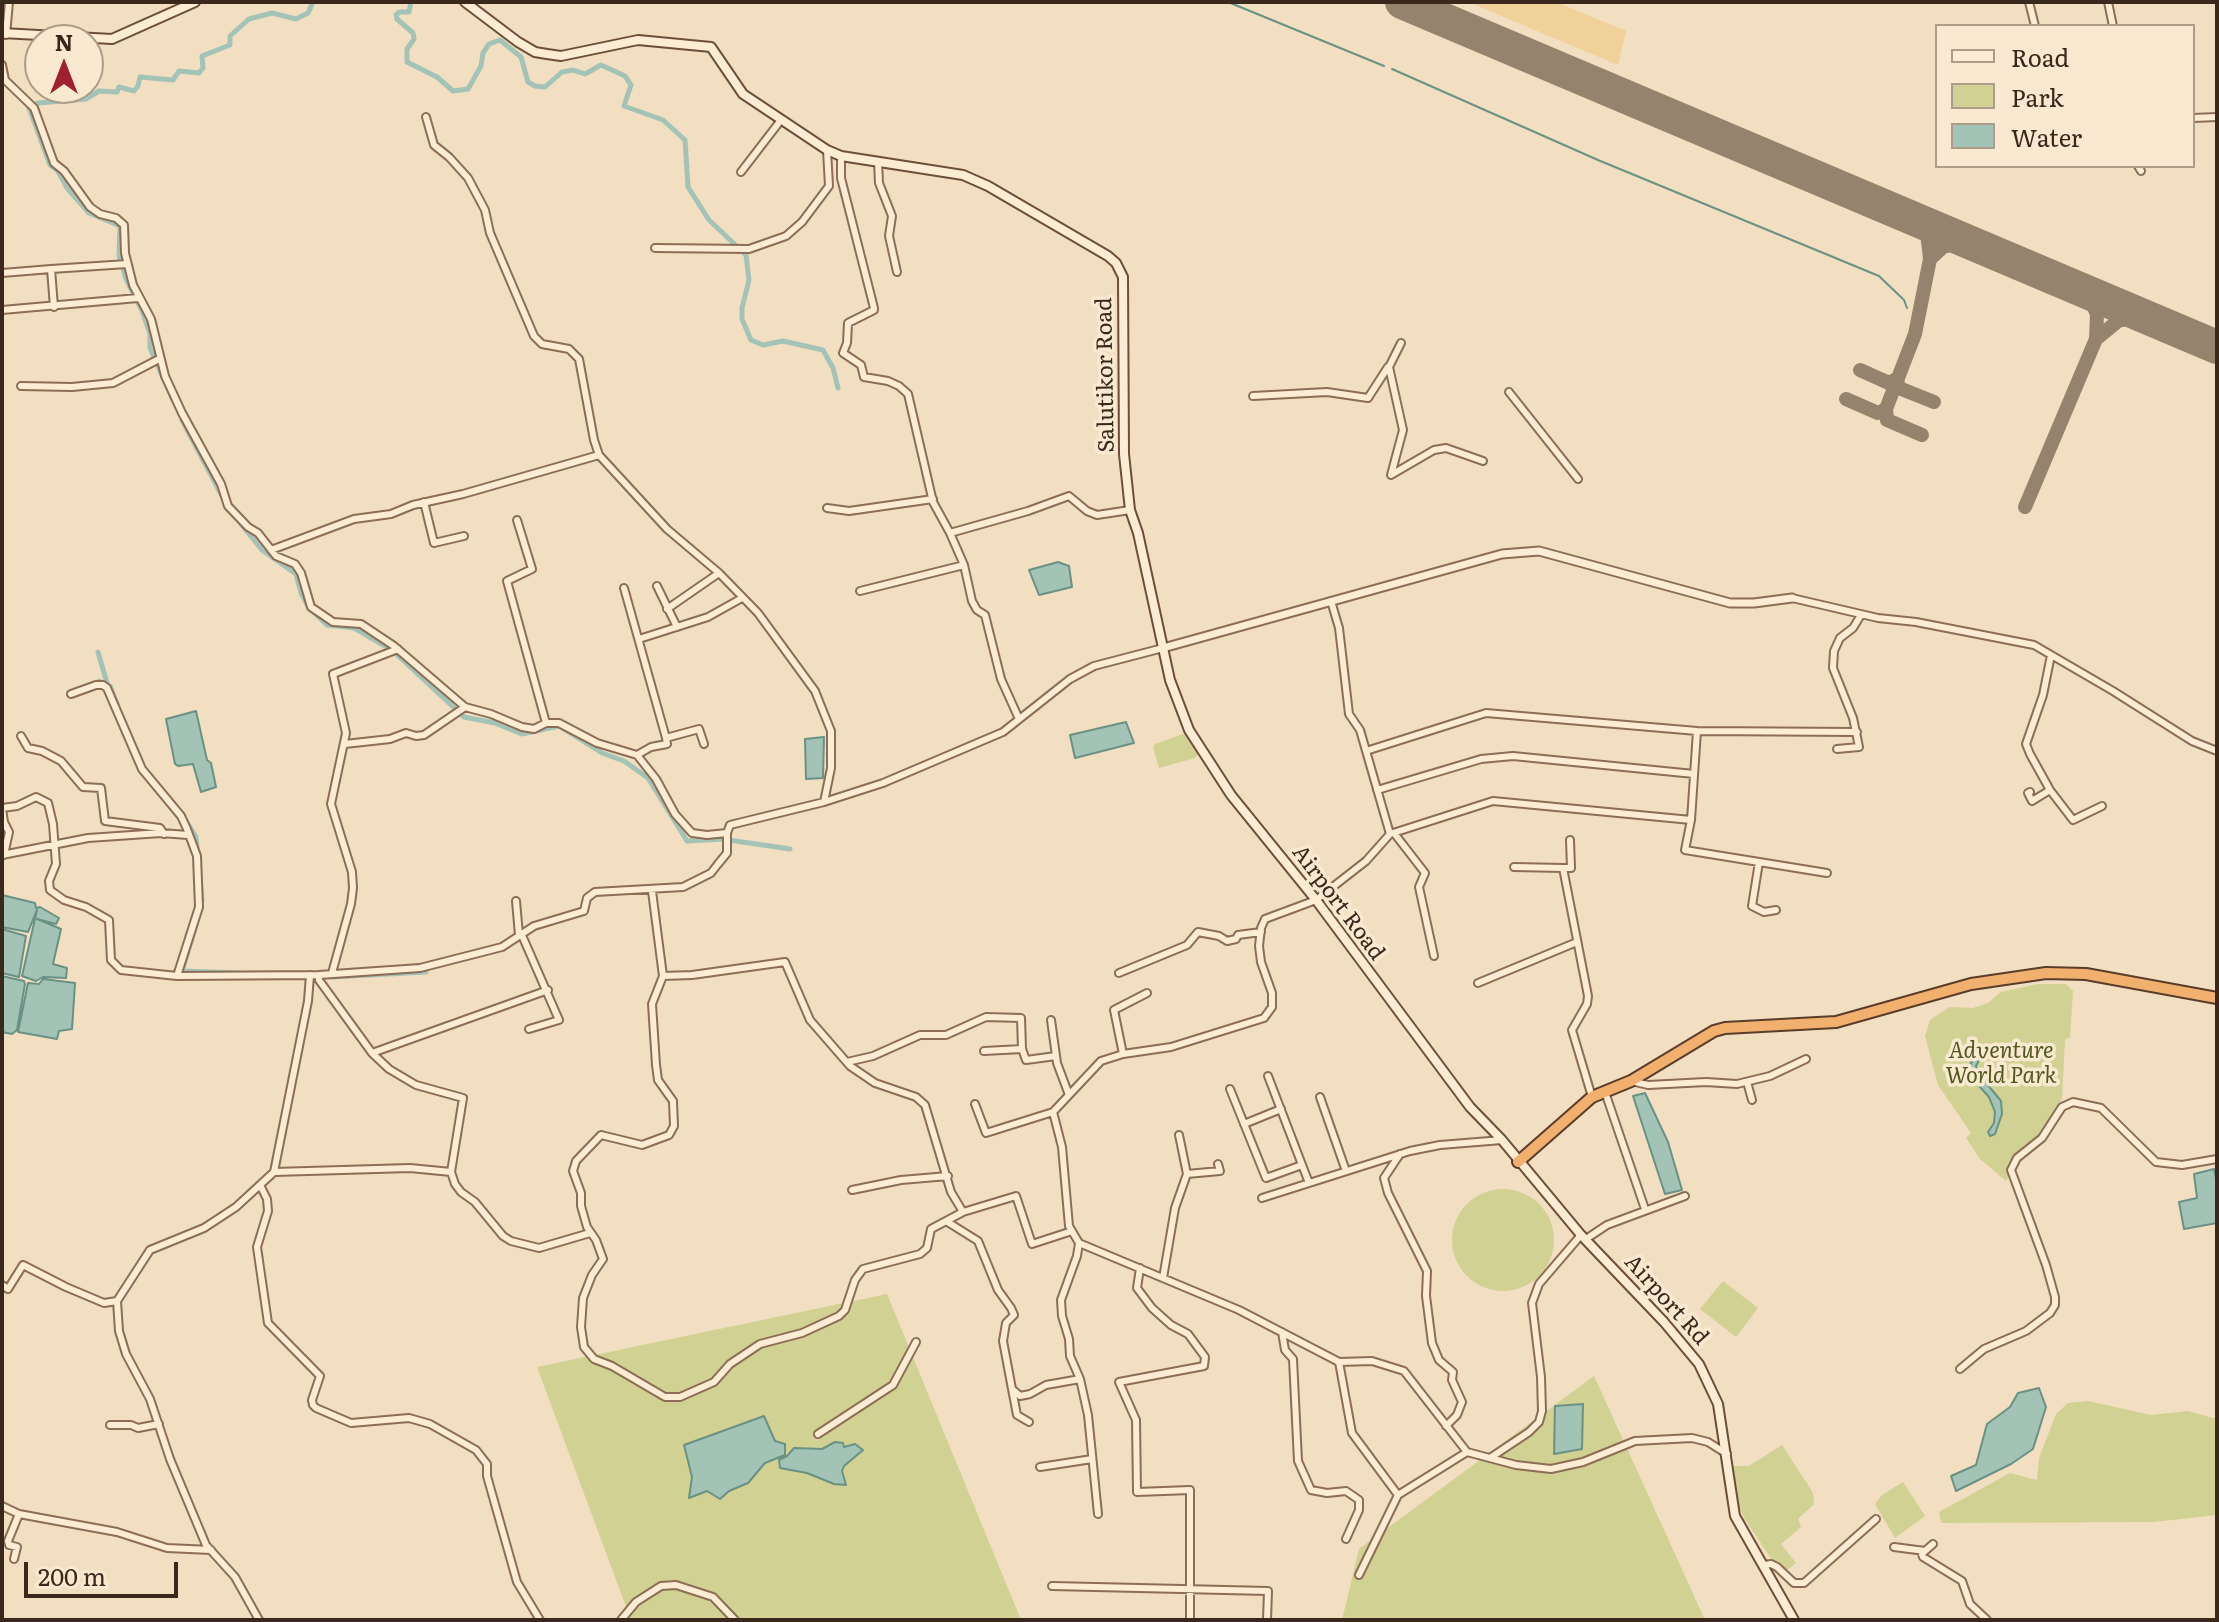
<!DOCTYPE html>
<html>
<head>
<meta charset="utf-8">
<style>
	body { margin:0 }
	#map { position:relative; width:2219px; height:1622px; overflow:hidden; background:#f2dec0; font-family:Literata,serif }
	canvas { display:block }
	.frame { position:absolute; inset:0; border:4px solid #3b281c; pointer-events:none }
	.legend { position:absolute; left:1935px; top:24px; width:260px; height:144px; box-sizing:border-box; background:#f8e9d0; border:2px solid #ac9c88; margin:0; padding:10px 14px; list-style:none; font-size:24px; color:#3b281c }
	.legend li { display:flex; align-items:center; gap:16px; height:40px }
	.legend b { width:40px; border:2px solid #ac9c88 }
	.north { position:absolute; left:24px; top:24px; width:80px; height:80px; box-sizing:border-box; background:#f8e9d0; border:2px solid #ac9c88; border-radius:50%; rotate:0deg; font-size:22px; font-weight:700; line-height:32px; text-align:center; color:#3b281c }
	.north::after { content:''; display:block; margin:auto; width:28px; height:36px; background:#a1202f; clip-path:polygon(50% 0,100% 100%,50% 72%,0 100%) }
	.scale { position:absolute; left:24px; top:1562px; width:154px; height:36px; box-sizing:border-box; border:4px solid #3b281c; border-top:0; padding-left:10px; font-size:24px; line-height:28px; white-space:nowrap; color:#3b281c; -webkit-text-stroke:6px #f8e9d0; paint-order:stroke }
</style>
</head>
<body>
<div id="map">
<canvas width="2219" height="1622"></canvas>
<div class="frame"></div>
<ul class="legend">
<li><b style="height:10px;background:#fcecd4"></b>Road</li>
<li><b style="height:22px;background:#d0d193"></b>Park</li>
<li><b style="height:22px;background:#a3c3b7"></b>Water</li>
</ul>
<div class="north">N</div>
<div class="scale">200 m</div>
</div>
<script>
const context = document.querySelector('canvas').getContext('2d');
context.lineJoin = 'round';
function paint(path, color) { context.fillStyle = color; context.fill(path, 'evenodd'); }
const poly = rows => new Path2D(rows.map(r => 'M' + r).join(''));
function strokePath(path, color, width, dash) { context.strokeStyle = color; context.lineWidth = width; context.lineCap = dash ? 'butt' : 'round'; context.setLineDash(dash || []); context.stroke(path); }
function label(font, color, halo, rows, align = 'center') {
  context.font = font + ' Literata,serif'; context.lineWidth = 7; context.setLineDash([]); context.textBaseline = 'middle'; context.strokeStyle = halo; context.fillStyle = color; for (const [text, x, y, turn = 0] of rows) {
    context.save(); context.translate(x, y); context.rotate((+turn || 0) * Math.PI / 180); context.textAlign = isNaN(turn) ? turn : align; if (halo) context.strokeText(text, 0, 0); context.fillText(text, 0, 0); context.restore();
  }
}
paint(poly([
	[1186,733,1198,754,1195,758,1159,768,1153,747,1155,744],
	[2038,984,2066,984,2073,991,2070,1038,2065,1039,2062,1099,2042,1131,2019,1158,2006,1181,1980,1159,1966,1138,1971,1133,1938,1085,1925,1036,1930,1020,1950,1007,1973,1008,1988,1003,2001,992],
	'1452 1240a51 51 0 1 1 102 0a51 51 0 1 1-102 0Z',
	[1723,1281,1758,1308,1736,1337,1700,1309],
	[887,1294,1021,1620,631,1620,537,1367],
	[1594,1376,1705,1620,1342,1620,1359,1549],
	[2088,1401,2151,1415,2188,1411,2217,1419,2217,1515,2154,1522,1941,1523,1939,1512,2010,1473,2037,1480,2039,1458,2056,1414,2068,1403],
	[1782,1445,1813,1493,1814,1504,1798,1519,1801,1527,1781,1544,1796,1563,1786,1571,1774,1563,1744,1518,1735,1496,1731,1466,1749,1466],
	[1903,1482,1925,1516,1895,1538,1875,1504,1882,1495]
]), '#d0d193');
paint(poly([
	[1468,2,1556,2,1626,31,1618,65]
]), '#f0d19a');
const water = poly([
	[1058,562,1069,566,1072,587,1039,595,1029,570,1058,562],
	[196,711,207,760,211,763,216,787,201,792,193,764,178,766,175,764,166,719,196,711],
	[1126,722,1134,743,1075,758,1070,735,1126,722],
	[824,737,823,778,806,779,805,739,824,737],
	[2,895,35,903,36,908,40,907,59,918,56,924,37,919,61,929,53,964,67,968,66,978,43,977,36,981,22,976,37,910,28,932,2,927,2,895],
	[2,929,26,936,19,977,2,973,2,929],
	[2,976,24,981,25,984,17,1030,12,1034,2,1032,2,976],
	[43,979,75,983,72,1029,59,1031,57,1039,18,1032,28,983,39,984,43,979],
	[1979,1049,1983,1052,1976,1066,1978,1073,2001,1101,2002,1114,1995,1134,1990,1136,1988,1132,1994,1123,1995,1112,1989,1097,1971,1077,1967,1070,1979,1049],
	[1645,1093,1668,1142,1682,1190,1665,1194,1633,1096,1645,1093],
	[2214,1169,2217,1183,2217,1223,2184,1229,2179,1202,2197,1198,2194,1174,2214,1169],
	[2039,1388,2046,1407,2033,1449,2011,1464,1956,1491,1951,1476,1976,1465,1987,1424,2010,1407,2018,1393,2039,1388],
	[1583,1404,1582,1449,1554,1454,1555,1406,1583,1404],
	[764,1416,775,1441,785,1444,785,1455,765,1463,748,1483,729,1491,720,1499,707,1491,689,1498,692,1477,684,1445,764,1416],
	[835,1442,843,1443,844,1447,855,1444,863,1450,844,1466,842,1471,846,1485,834,1484,807,1473,780,1468,779,1460,787,1456,794,1448,822,1449,835,1442]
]);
paint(water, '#a3c3b7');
strokePath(water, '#699284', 2);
strokePath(poly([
	[1228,2,1384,66],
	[1392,69,1598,160,1879,276,1904,300,1907,308]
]), '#699284', 2);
strokePath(poly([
	[411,2,409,12,399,12,396,15,397,19,413,33,414,39,407,49,407,62,437,77,453,91,468,89,481,66,483,53,489,44,500,40,521,57,528,82,535,86,545,87,562,72,573,70,585,74,601,65,625,76,631,85,624,106,663,120,685,140,688,187,709,220,746,255,749,280,742,308,742,319,751,340,763,345,783,341,823,350,833,368,838,388],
	[173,400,150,348,150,334,142,311,126,279,119,255,120,226,89,213,67,188,58,171,50,165,29,108,38,103,86,99,99,91,117,92,119,87,134,91,138,86,140,77,173,80,179,71,199,73,203,68,202,56,230,45,230,36,249,19,272,13,296,19,308,13,313,2],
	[182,420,222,496],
	[241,524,262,550,296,574,301,593,309,608,327,625,354,628,392,650,464,717,495,723,522,734,559,726,602,753,624,761,648,778,687,841,724,839],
	[98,652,107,683],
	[99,681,110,686,117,704],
	[180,811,196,837,202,900],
	[729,840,790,849],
	[196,925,182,971,239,973],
	[332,977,426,972]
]), '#a3c3b7', 5);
strokePath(poly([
	[1930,259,1943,247,1967,241],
	[2081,289,2090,299,2097,314,2096,339,2118,321,2134,317,2153,320],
	[1860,370,1889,383,1898,378],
	[1897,379,1899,388,1934,402],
	[1846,399,1878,413,1886,409,1887,420,1922,435],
	[1886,409,1915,334,1930,259,1927,233,1916,219],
	[2025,507,2096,339]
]), '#96836e', 14);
strokePath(poly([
	[1402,2,2217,347]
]), '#96836e', 34);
const minor = poly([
	[2029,2,2035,26],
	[2108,2,2113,26],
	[6,35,9,2],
	[2,65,5,80,34,108,54,163,64,171,90,207,100,214,116,218,124,225,125,253,133,285,151,319,165,376,182,413,221,484,228,506,248,527,258,533,276,556,295,564,301,573,311,607,333,622,361,624,394,646,465,707,491,714,522,727,534,729,546,723,559,723,597,743,637,755,651,747,667,744,666,738,699,729,704,744],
	[426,117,434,145,449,157,468,178,485,210,490,233,534,336,542,344,569,349,579,359,594,440,599,455,667,529,719,573,758,613,815,691,831,731,831,768,824,802],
	[2193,118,2217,117],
	[841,156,841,178,874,308,874,310,848,323,847,343,843,353,861,365,864,377,888,381,899,386,908,394,933,502,950,533],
	[878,161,879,183,892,216,889,236,897,272],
	[2138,166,2141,171],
	[741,172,781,120],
	[655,248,749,249,786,236,802,222,829,186,827,150],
	[2,273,51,269],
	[54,307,51,269,127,264],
	[2,310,138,298],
	[1401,343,1389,367,1403,430,1391,475,1434,450,1446,448,1483,461],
	[21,386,72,387,113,383,159,359],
	[1509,392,1578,479],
	[1253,396,1327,392,1368,398,1388,367],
	[424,502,434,543,464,536],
	[827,508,849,511,933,499],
	[517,520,532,569,507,581,546,723],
	[271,550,354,519,391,514,413,505,463,494,599,455],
	[657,586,677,627],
	[624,588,666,738],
	[860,591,964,565],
	[1792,598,1878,618,1916,622,2034,645,2113,691,2192,741,2217,751],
	[1331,601,1339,628,1349,714,1360,730,1390,834],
	[667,609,719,573],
	[639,639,708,617,742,598],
	[2051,655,2043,695,2026,744,2030,754,2050,790,2073,820,2102,806],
	[71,694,96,685,103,685,107,688,142,769,181,816,187,829,197,856,199,907,177,976],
	[1019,719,1001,679,985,615,977,610,972,601,964,565,950,533,1028,511,1069,496,1087,511,1097,515,1130,510],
	[1697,731,1691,820,1685,850,1827,873],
	[21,736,28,748,42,751,61,761,83,787,101,788,105,821,160,828,164,834],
	[345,744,390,739,406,733,416,736,424,735,465,707],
	[1837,749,1859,747,1853,718,1833,668,1834,651,1840,638,1853,628,1861,615],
	[1366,751,1486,713,1697,731,1857,732],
	[637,755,656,779,675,814,692,833,707,835,727,833],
	[1377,790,1481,759,1513,756,1694,774],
	[2030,792,2028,793,2032,801,2050,790],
	[2,808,17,806,36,797,48,803,53,824,56,864,49,881,50,890,64,900,86,907,109,920,111,960,121,970,177,976,319,975,420,968,502,947,534,926,584,911,587,898,595,892,683,887,711,873,718,864,727,853,727,833,730,825,824,802,883,783,1003,732,1070,679,1094,666,1163,648],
	[2,809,4,822,9,832,4,855],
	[1691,820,1493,801,1390,834,1366,861,1316,900,1265,919,1261,928,1259,946,1261,962,1272,993,1272,1007,1264,1018,1171,1047,1123,1054,1101,1061,1053,1112,1062,1147,1069,1226,1079,1243,1239,1310,1339,1362,1352,1433,1398,1495,1467,1452,1516,1465,1551,1469,1583,1462,1635,1441,1692,1438,1708,1442,1727,1454],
	[1394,833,1425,873,1419,887,1434,956],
	[1570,840,1571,868,1563,868,1588,996,1587,1004,1572,1030,1592,1097],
	[2,855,88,838,161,833,188,835],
	[1759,862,1752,906,1764,912,1776,910],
	[1514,867,1563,868],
	[652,891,663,976],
	[516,901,519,935],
	[521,933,559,1020,529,1029],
	[332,973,351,904,353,888,352,872,331,804,346,733,333,674,398,649],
	[1119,973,1187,945,1198,932,1219,936,1227,941,1236,939,1238,935,1261,932],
	[319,975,319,980,372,1053,548,990],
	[1478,983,1577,942],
	[1051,1020,1057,1063,1069,1095],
	[984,1051,1022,1049],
	[372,1053,389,1069,416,1085,463,1098,451,1172],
	[1123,1054,1114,1010,1147,993],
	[847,1062,873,1056,920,1035,946,1035,986,1017,1021,1018,1022,1049,1026,1060,1056,1056],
	[1268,1076,1309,1183],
	[1631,1081,1648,1085,1706,1082,1737,1084,1770,1076,1806,1059],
	[1747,1082,1752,1100],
	[1230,1089,1266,1178,1302,1165],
	[1605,1092,1645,1209],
	[1320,1097,1346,1171],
	[975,1104,986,1133,1053,1112],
	[1244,1124,1281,1109],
	[1179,1135,1187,1174],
	[1400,1154,1384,1178,1388,1193,1427,1271,1426,1296,1432,1343,1439,1360,1453,1372,1452,1380,1462,1402,1457,1415,1446,1426],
	[274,1172,410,1168,451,1172,455,1184,461,1192,475,1202,503,1236,511,1241,539,1248,590,1233],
	[260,1185,267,1199,268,1211,257,1247,268,1323,320,1376,312,1400,313,1405,316,1408,351,1423,409,1418,430,1424,476,1450,487,1464,487,1476,517,1582,540,1620],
	[852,1190,901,1180,948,1176],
	[1262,1198,1410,1151,1440,1145,1502,1140],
	[963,1212,931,1229,927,1248,920,1254,863,1269,855,1280,845,1310,839,1316,802,1333,760,1344,730,1364,714,1382,680,1397,665,1397,612,1366,594,1359,584,1347,581,1327,583,1298,592,1275,603,1259,596,1240,587,1227,581,1206,581,1193,573,1171,576,1161,601,1135,642,1145,669,1135,674,1126,673,1101,658,1080,656,1065,652,1004,663,976,692,975,785,962,810,1020,850,1066,875,1083,916,1097,925,1105,951,1192,963,1212,1016,1196,1032,1244,1072,1231],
	[946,1221,978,1241,998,1290,1011,1308,1014,1315,1006,1323,1003,1341,1012,1389,1020,1396,1030,1394,1046,1385,1080,1379],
	[1586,1239,1607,1225,1685,1196],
	[1079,1243,1077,1256,1061,1300,1062,1316,1069,1339,1070,1356,1080,1379,1088,1415,1098,1514],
	[1140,1268,1137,1288,1152,1308,1171,1325,1188,1334,1205,1357,1204,1366,1119,1382,1136,1420,1137,1492,1190,1490,1190,1620],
	[1163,1278,1175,1208,1187,1174,1220,1171,1218,1164],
	[2,1285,8,1289,23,1265,66,1287,104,1303,117,1301],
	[1282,1332,1285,1350,1293,1359,1298,1461,1311,1490,1327,1493,1346,1491,1359,1500,1359,1510,1346,1539],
	[1339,1362,1372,1361,1404,1371,1467,1452],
	[1960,1369,1984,1349,2026,1331,2050,1313,2055,1305,2055,1297,2046,1265,2011,1170,2017,1158,2042,1138,2062,1107,2073,1102,2101,1108,2156,1162,2182,1165,2217,1159],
	[1012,1389,1017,1415,1029,1422],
	[110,1425,131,1425,138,1428,159,1424],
	[818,1434,893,1385,916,1342],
	[1490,1458,1529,1432,1539,1422,1542,1411,1541,1377,1532,1303,1539,1284,1581,1235],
	[1040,1467,1092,1459],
	[2,1506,19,1514,117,1532,167,1548,211,1550],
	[1894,1547,1925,1551,1933,1544],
	[1925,1551,1922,1554,1923,1557,1962,1581,1970,1604,1987,1620],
	[14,1559,17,1547,9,1545,8,1541,19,1514],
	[1764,1565,1771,1564,1777,1567,1794,1583,1804,1583,1876,1519],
	[1359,1575,1398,1495],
	[1052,1586,1268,1591,1267,1620],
	[259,1620,235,1577,206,1545,170,1459,150,1399,126,1354,119,1331,117,1301,150,1250,204,1228,236,1207,274,1172,308,1001,310,975],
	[621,1620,636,1602,661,1586,676,1585,713,1597,735,1620]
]);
const tertiary = poly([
	[1163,648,1502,554,1539,551,1730,603,1754,603,1792,598]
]);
const secondary = poly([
	[465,2,518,42,535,52,547,54,561,56,638,40,711,47,743,94,827,150,841,156,963,175,988,186,1108,256,1116,263,1123,277,1124,454,1130,510,1138,533,1170,680,1189,730,1231,795,1316,900,1470,1107,1502,1140,1581,1235,1664,1322,1699,1364,1718,1404,1735,1516,1794,1620],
	[2,33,112,39,195,2]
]);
const trunk = poly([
	[1518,1162,1592,1097,1631,1081,1714,1031,1725,1028,1836,1022,1971,984,2046,973,2086,974,2217,998]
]);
strokePath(minor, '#8d6d56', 10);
strokePath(tertiary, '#8d6d56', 11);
strokePath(secondary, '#6e4e39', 12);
strokePath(trunk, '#5a3c2b', 14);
strokePath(minor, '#fcecd4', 6);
strokePath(tertiary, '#fcecd4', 7);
strokePath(secondary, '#fcecd4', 8);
strokePath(trunk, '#f1b06e', 10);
label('22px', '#3b281c', '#f8e9d0', [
	["Salutikor Road",1106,375,-91],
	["Airport Road",1338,903,53],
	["Airport Rd",1666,1300,48]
]);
label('italic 22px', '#515920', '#f8e9d0', [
	["Adventure",2001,1052],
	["World Park",2001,1077]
]);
</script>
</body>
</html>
